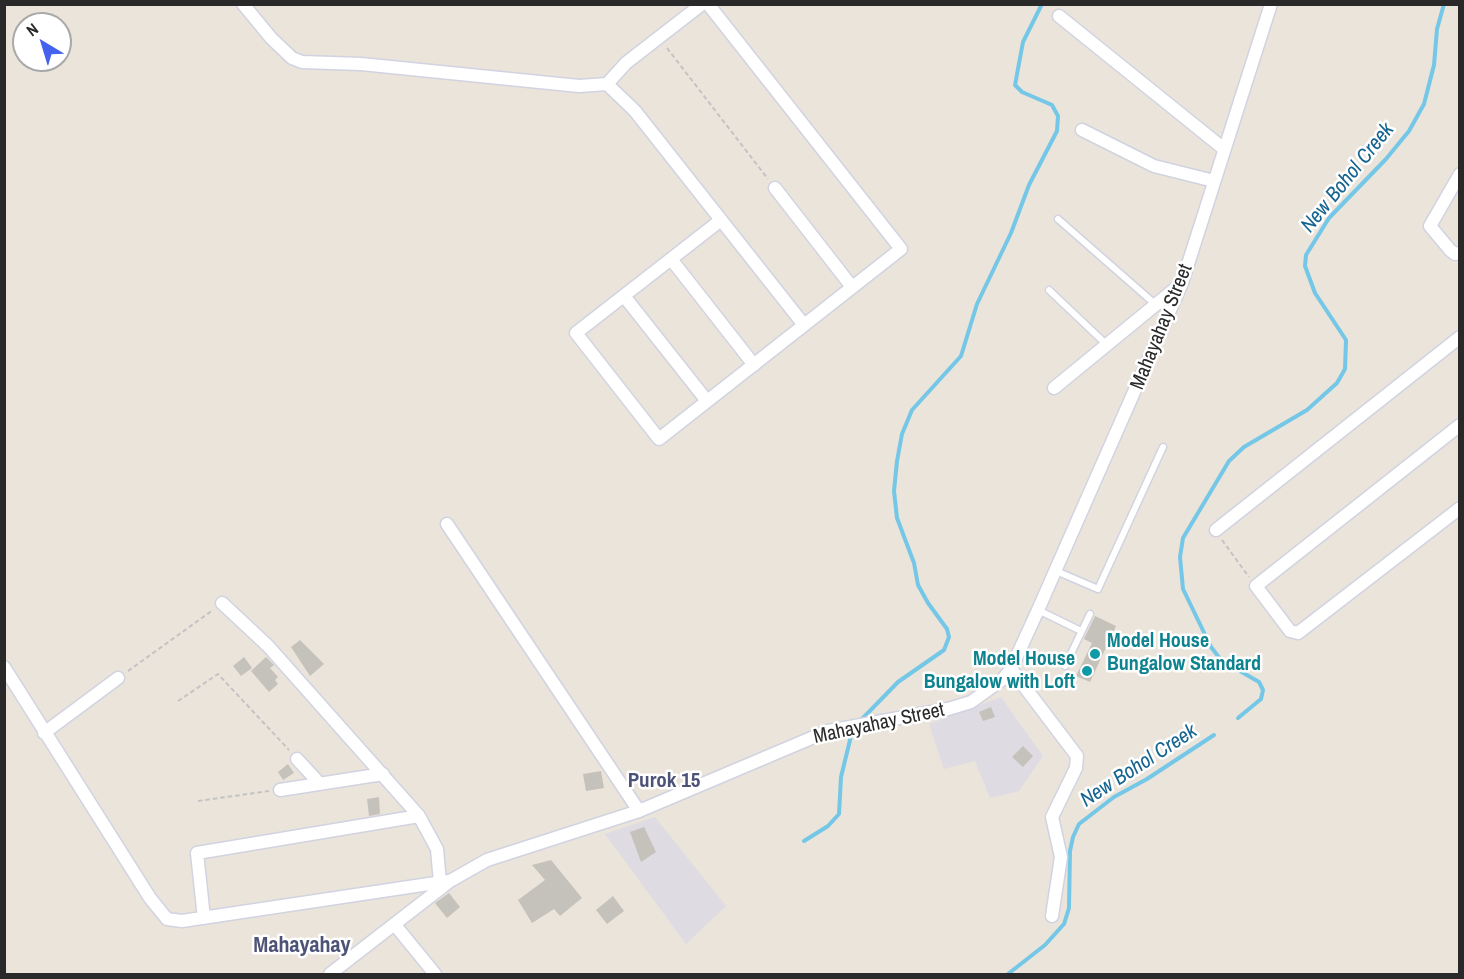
<!DOCTYPE html>
<html>
<head>
<meta charset="utf-8">
<style>
	body { margin:0 }
	#map { position:relative; width:1464px; height:979px; overflow:hidden; background:#eae4db; font-family:"Archivo Narrow",sans-serif }
	canvas { display:block }
	.frame { position:absolute; inset:0; border:6px solid #292929; pointer-events:none }
	.north { position:absolute; left:12px; top:12px; width:60px; height:60px; box-sizing:border-box; background:#fff; border:2px solid #a9a9a9; border-radius:50%; rotate:322deg; font-size:16px; font-weight:700; line-height:24px; text-align:center; color:#292929 }
	.north::after { content:''; display:block; margin:auto; width:21px; height:27px; background:#4562ee; clip-path:polygon(50% 0,100% 100%,50% 72%,0 100%) }
</style>
</head>
<body>
<div id="map">
<canvas width="1464" height="979"></canvas>
<div class="frame"></div>
<div class="north">N</div>
</div>
<script>
const context = document.querySelector('canvas').getContext('2d');
context.lineJoin = 'round';
function paint(path, color) { context.fillStyle = color; context.fill(path, 'evenodd'); }
const poly = rows => new Path2D(rows.map(r => 'M' + r).join(''));
function strokePath(path, color, width, dash) { context.strokeStyle = color; context.lineWidth = width; context.lineCap = dash ? 'butt' : 'round'; context.setLineDash(dash || []); context.stroke(path); }
function label(font, color, halo, rows, align = 'center') {
  context.font = font + ' "Archivo Narrow",sans-serif'; context.lineWidth = 5; context.setLineDash([]); context.textBaseline = 'middle'; context.strokeStyle = halo; context.fillStyle = color; for (const [text, x, y, turn = 0] of rows) {
    context.save(); context.translate(x, y); context.rotate((+turn || 0) * Math.PI / 180); context.textAlign = isNaN(turn) ? turn : align; if (halo) context.strokeText(text, 0, 0); context.fillText(text, 0, 0); context.restore();
  }
}
paint(poly([
	[1001,697,1043,756,1019,791,990,798,975,761,944,769,929,724],
	[655,817,726,906,686,944,605,834]
]), '#dedbe3');
strokePath(poly([
	[1238,718,1261,699,1263,690,1259,682,1221,660,1211,647,1183,589,1180,557,1183,538,1229,461,1244,447,1307,410,1337,383,1345,369,1346,340,1315,293,1305,266,1306,255,1329,218,1386,159,1409,131,1424,104,1434,65,1437,29,1444,4],
	[861,720,898,682,944,650,949,637,947,629,928,603,918,585,914,563,897,518,894,491,897,461,902,434,912,410,961,356,977,304,1011,233,1029,185,1057,131,1058,116,1052,105,1022,92,1015,85,1023,42,1042,4],
	[804,841,828,826,839,814,841,777,851,736],
	[1008,974,1045,945,1064,924,1069,908,1070,851,1073,837,1079,824,1114,797,1147,779,1214,735]
]), '#74c7e6', 4);
paint(poly([
	[1095,616,1116,626,1090,682,1076,676,1092,643,1084,639],
	[300,640,324,664,310,676,291,647],
	[244,657,252,668,241,676,233,666],
	[266,657,274,665,270,668,278,677,275,680,278,684,269,692,251,671],
	[991,707,995,717,983,721,979,712],
	[1023,746,1033,756,1023,767,1012,757],
	[288,764,294,773,283,780,278,772],
	[601,771,604,788,586,791,583,774],
	[379,797,380,814,369,816,367,799],
	[644,827,656,852,641,862,630,832],
	[551,860,582,898,560,916,554,909,532,923,518,900,545,880,532,865],
	[449,893,460,907,447,918,435,903],
	[613,896,624,911,607,924,596,910]
]), '#c5c1bb');
const lane = poly([
	[1058,219,1155,304],
	[1049,290,1107,345],
	[1056,571,1098,589,1163,447],
	[1038,610,1081,631],
	[1065,666,1090,614]
]);
const street = poly([
	[243,4,271,38,292,58,302,62,361,64,579,86,607,84,635,111,804,325],
	[708,4,901,249,659,439,576,333,721,220],
	[1059,16,1224,149],
	[607,84,626,63,702,4],
	[1082,130,1154,166,1214,181],
	[1460,174,1430,226,1450,250,1455,254,1460,253],
	[775,188,852,287],
	[671,259,754,365],
	[624,296,707,401],
	[1054,388,1181,284],
	[1460,425,1256,586,1290,631,1298,633,1460,508],
	[447,524,639,811],
	[1216,530,1460,337],
	[222,603,268,646,419,816,437,849,440,883],
	[4,667,150,898,167,919,182,921,449,881],
	[1011,669,1077,756,1076,768,1052,817,1061,857,1052,916],
	[44,733,118,678],
	[297,759,320,784],
	[280,790,383,774],
	[204,918,197,853,419,816],
	[395,925,435,974],
	[330,974,450,881,487,860,639,811,828,731,948,709,971,702,1003,679,1011,669,1038,610,1182,283,1271,4]
]);
strokePath(lane, '#d1d3e1', 9);
strokePath(street, '#d1d3e1', 15);
strokePath(poly([
	[667,48,768,179],
	[1222,540,1249,577],
	[128,671,213,610],
	[178,701,218,674,289,750],
	[198,801,269,791]
]), '#c3c3c3', 2, [4.5, 3]);
strokePath(lane, '#fff', 6);
strokePath(street, '#fff', 12);
for (const [x, y, r, color] of [
	[1095,654,6,"#0f9aa8"],
	[1087,671,6,"#0f9aa8"]
]) { const dot = new Path2D(); dot.arc(x, y, r, 0, 2 * Math.PI); context.fillStyle = color; context.fill(dot); strokePath(dot, '#fff', 2); }
label('20px', '#292929', '#fff', [
	["Mahayahay Street",1162,327,-68],
	["Mahayahay Street",879,724,-12]
]);
label('bold 20px', '#0d838f', '#fff', [
	["Model House",1107,642],
	["Bungalow Standard",1107,665],
	["Model House",1075,660,"right"],
	["Bungalow with Loft",1075,683,"right"]
], 'left');
label('italic 21px', '#166490', '#fff', [
	["New Bohol Creek",1348,178,-51],
	["New Bohol Creek",1139,766,-33]
]);
label('bold 21px', '#4c5376', '#fff', [
	["Purok 15",664,781]
]);
label('bold 22px', '#4c5376', '#fff', [
	["Mahayahay",302,946]
]);
</script>
</body>
</html>
